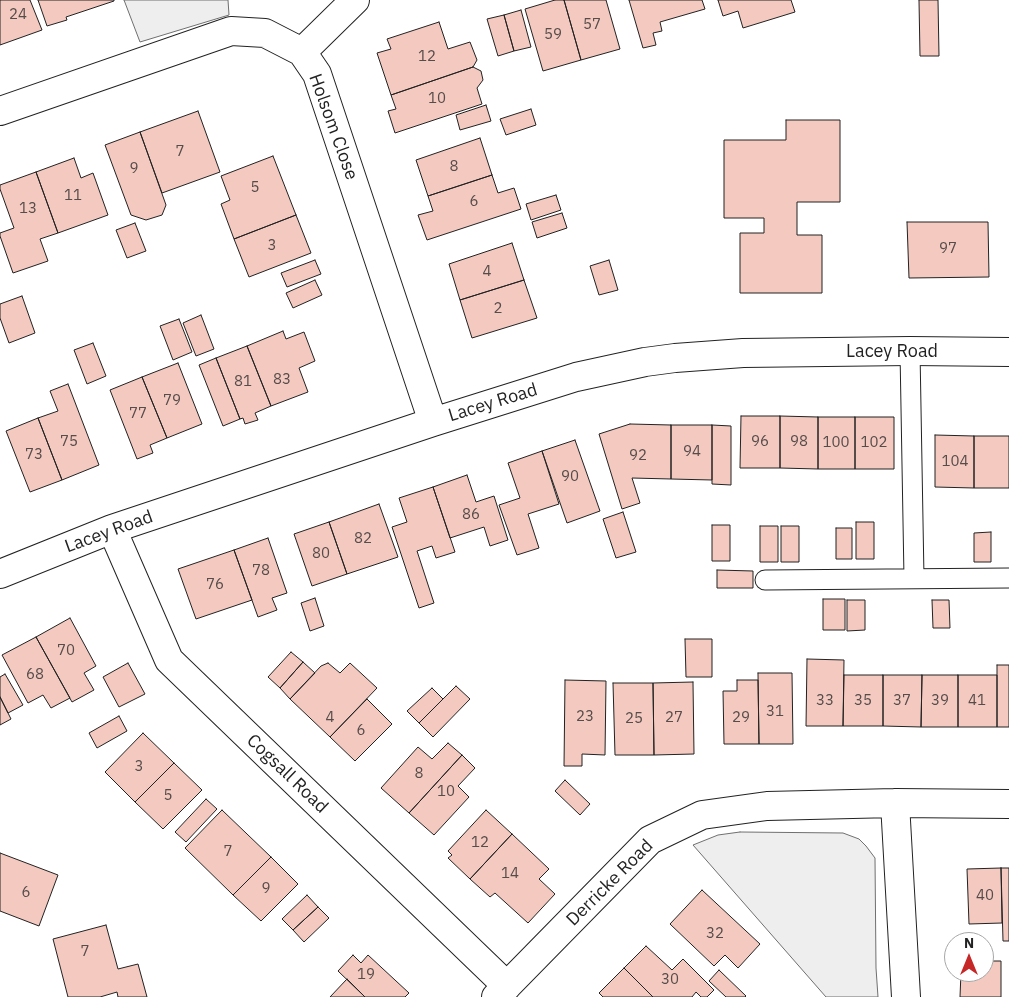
<!DOCTYPE html>
<html>
<head>
<meta charset="utf-8">
<style>
	body { margin:0 }
	#map { position:relative; width:1009px; height:997px; overflow:hidden; background:#fff; font-family:"IBM Plex Sans",sans-serif }
	canvas { display:block }
	.north { position:absolute; left:944px; top:932px; width:50px; height:50px; box-sizing:border-box; background:#fff; border:1px solid #a7a7a7; border-radius:50%; rotate:0deg; font-size:14px; font-weight:700; line-height:20px; text-align:center; color:#222 }
	.north::after { content:''; display:block; margin:auto; width:18px; height:22px; background:#c62828; clip-path:polygon(50% 0,100% 100%,50% 72%,0 100%) }
</style>
</head>
<body>
<div id="map">
<canvas width="1009" height="997"></canvas>
<div class="north">N</div>
</div>
<script>
const context = document.querySelector('canvas').getContext('2d');
context.lineJoin = 'round';
function paint(path, color) { context.fillStyle = color; context.fill(path, 'evenodd'); }
const poly = rows => new Path2D(rows.map(r => 'M' + r).join(''));
function strokePath(path, color, width, dash) { context.strokeStyle = color; context.lineWidth = width; context.lineCap = dash ? 'butt' : 'round'; context.setLineDash(dash || []); context.stroke(path); }
function label(font, color, halo, rows, align = 'center') {
  context.font = font + ' "IBM Plex Sans",sans-serif'; context.lineWidth = 4; context.setLineDash([]); context.textBaseline = 'middle'; context.strokeStyle = halo; context.fillStyle = color; for (const [text, x, y, turn = 0] of rows) {
    context.save(); context.translate(x, y); context.rotate((+turn || 0) * Math.PI / 180); context.textAlign = isNaN(turn) ? turn : align; if (halo) context.strokeText(text, 0, 0); context.fillText(text, 0, 0); context.restore();
  }
}
const green = poly([
	[124,0,228,0,229,15,140,42,124,0],
	[740,832,843,833,859,839,866,846,875,858,876,968,878,997,826,997,693,845,718,835,740,832]
]);
paint(green, '#eee');
strokePath(green, '#6f6f6f', 1);
const building = poly([
	[0,0,30,0,42,30,0,45,0,0],
	[38,0,114,0,114,1,66,17,67,20,47,26,38,0],
	[555,0,564,0,581,60,543,71,525,9,555,0],
	[564,0,606,0,620,49,581,60,564,0],
	[629,0,702,0,705,9,660,22,662,31,653,33,656,45,643,48,629,0],
	[718,0,791,0,795,12,743,28,738,11,723,16,718,0],
	[919,0,938,0,939,56,920,56,919,0],
	[521,10,531,47,514,51,504,15,521,10],
	[504,15,514,51,498,56,487,19,504,15],
	[439,22,448,49,470,42,477,60,473,67,391,95,377,53,391,49,387,39,439,22],
	[473,67,481,71,483,80,477,88,482,104,395,133,388,111,396,109,391,95,473,67],
	[486,105,491,121,460,130,456,115,486,105],
	[531,109,536,125,506,135,500,119,531,109],
	[198,111,220,172,162,193,140,132,198,111],
	[786,120,840,120,840,202,797,202,797,235,822,235,822,293,740,293,740,233,764,233,764,218,724,218,724,140,786,140,786,120],
	[140,132,166,205,162,215,146,220,131,215,105,145,140,132],
	[480,138,492,175,428,196,416,160,480,138],
	[273,156,296,215,234,239,221,204,230,200,221,176,273,156],
	[74,158,81,178,93,173,108,215,58,233,36,172,74,158],
	[36,172,58,233,40,239,48,261,13,273,0,236,0,233,14,228,0,189,0,185,36,172],
	[492,175,498,193,514,188,521,209,427,240,418,215,433,211,428,196,492,175],
	[556,195,561,210,531,220,526,204,556,195],
	[562,213,567,228,537,238,532,222,562,213],
	[296,215,311,253,249,277,234,239,296,215],
	[907,222,988,222,989,277,909,278,907,222],
	[135,223,146,251,127,258,116,230,135,223],
	[512,243,524,280,460,300,449,264,512,243],
	[315,260,321,274,287,287,281,273,315,260],
	[609,260,618,290,599,295,590,266,609,260],
	[315,280,322,295,293,308,286,293,315,280],
	[524,280,537,318,472,338,460,300,524,280],
	[22,296,35,333,9,343,0,318,0,304,22,296],
	[201,315,214,349,196,356,183,323,201,315],
	[179,319,192,352,173,360,160,326,179,319],
	[283,331,286,339,304,332,315,361,299,368,308,392,271,406,247,346,283,331],
	[93,343,106,376,87,384,74,350,93,343],
	[247,346,271,406,255,413,258,420,245,424,243,418,240,419,216,358,247,346],
	[216,358,240,419,223,426,199,365,216,358],
	[178,363,202,424,167,438,142,377,178,363],
	[142,377,167,438,150,445,153,453,137,459,110,390,142,377],
	[68,384,99,465,62,480,38,418,58,411,50,391,68,384],
	[741,416,780,416,780,468,740,468,741,416],
	[780,416,818,417,818,469,780,468,780,416],
	[818,417,855,417,855,469,818,469,818,417],
	[855,417,894,417,894,469,855,469,855,417],
	[38,418,62,480,30,492,6,431,38,418],
	[630,424,671,425,671,479,632,478,640,503,622,509,599,434,630,424],
	[671,425,712,425,712,480,671,479,671,425],
	[712,425,731,426,731,485,712,484,712,425],
	[935,435,974,436,974,488,935,487,935,435],
	[974,436,1009,436,1009,488,974,488,974,436],
	[575,440,600,511,567,523,542,451,575,440],
	[542,451,559,504,528,514,539,548,517,555,499,505,520,498,508,463,542,451],
	[467,475,476,502,494,496,508,540,490,546,484,527,450,538,433,487,467,475],
	[433,487,455,552,436,558,432,546,417,551,434,603,419,608,392,527,407,522,399,498,433,487],
	[379,504,398,557,347,574,329,522,379,504],
	[623,512,636,552,616,558,603,519,623,512],
	[329,522,347,574,312,586,294,534,329,522],
	[856,522,874,522,874,559,856,559,856,522],
	[712,525,730,525,730,561,712,561,712,525],
	[760,526,778,526,778,562,760,562,760,526],
	[781,526,799,526,799,562,781,562,781,526],
	[836,528,852,528,852,559,836,559,836,528],
	[991,532,991,562,974,562,974,533,991,532],
	[268,538,287,593,272,598,277,610,258,617,234,550,268,538],
	[234,550,252,600,196,619,178,569,234,550],
	[717,570,753,571,753,588,717,588,717,570],
	[315,598,324,626,310,631,301,603,315,598],
	[823,599,845,599,845,630,823,630,823,599],
	[847,600,865,600,865,630,847,631,847,600],
	[932,600,949,600,950,628,933,628,932,600],
	[70,618,96,666,84,673,94,690,72,702,36,637,70,618],
	[36,637,70,698,51,708,43,695,28,703,2,655,36,637],
	[685,639,712,639,712,677,686,677,685,639],
	[291,652,303,662,280,688,268,677,291,652],
	[807,659,844,660,843,726,806,726,807,659],
	[303,662,315,673,290,699,280,688,303,662],
	[128,663,145,694,119,707,103,677,128,663],
	[328,663,340,673,350,663,377,688,330,737,290,699,321,666,328,663],
	[997,665,1009,665,1009,727,997,727,997,665],
	[758,673,792,673,793,744,759,744,758,673],
	[5,674,23,705,8,713,0,697,0,677,5,674],
	[844,675,883,675,883,726,843,726,844,675],
	[883,675,922,675,921,727,883,726,883,675],
	[922,675,958,675,958,727,921,727,922,675],
	[958,675,997,675,997,727,958,727,958,675],
	[565,680,606,681,605,755,582,754,582,766,564,766,565,680],
	[737,680,758,680,759,744,724,744,723,691,737,691,737,680],
	[693,682,694,754,654,755,653,683,693,682],
	[613,683,653,683,654,755,615,755,613,683],
	[456,686,470,699,433,737,419,723,456,686],
	[432,688,443,699,419,723,407,711,432,688],
	[0,697,11,719,0,725,0,697],
	[367,699,392,724,355,761,330,737,367,699],
	[119,716,127,731,97,748,89,733,119,716],
	[143,733,174,763,135,802,105,772,143,733],
	[448,743,462,755,409,813,381,788,418,747,432,759,448,743],
	[462,755,475,768,458,786,469,797,434,835,409,813,462,755],
	[174,763,202,790,163,829,135,802,174,763],
	[565,780,590,804,580,815,555,791,565,780],
	[206,799,217,809,186,842,175,832,206,799],
	[222,810,271,857,233,895,185,848,222,810],
	[486,810,512,834,470,879,448,858,452,855,448,851,486,810],
	[512,834,549,869,539,879,555,894,528,923,495,893,490,897,470,879,512,834],
	[0,853,58,875,39,926,0,911,0,853],
	[271,857,298,884,261,921,233,895,271,857],
	[1001,868,1002,923,969,924,967,869,1001,868],
	[1001,868,1009,868,1009,941,1003,941,1001,868],
	[702,890,760,944,738,968,725,955,714,966,670,924,702,890],
	[307,895,318,907,293,930,282,919,307,895],
	[318,907,329,918,304,942,293,930,318,907],
	[106,925,118,969,138,964,147,997,118,997,117,992,100,997,68,997,53,939,106,925],
	[646,946,672,970,683,959,714,990,707,997,701,997,696,992,692,997,653,997,624,968,646,946],
	[353,955,361,963,368,955,409,993,405,997,365,997,338,971,353,955],
	[984,961,1001,961,1001,997,960,997,961,972,984,972,984,961],
	[624,968,653,997,603,997,599,993,624,968],
	[719,970,746,996,745,997,726,997,709,981,719,970],
	[347,979,365,997,330,997,347,979]
]);
paint(building, '#f3c9c0');
strokePath(building, '#222', 1);
const lane = poly([
	[910,351,914,578],
	[765,580,1009,578]
]);
const street = poly([
	[302,52,355,0],
	[0,111,231,31,265,33,302,52,317,74,433,422],
	[112,529,169,660,507,986],
	[0,574,112,529,433,422,576,377,645,362,675,358,743,353,910,351,1009,352],
	[895,803,906,997],
	[496,997,650,840,702,815,767,806,895,803,1009,804]
]);
strokePath(lane, '#222', 21);
strokePath(street, '#222', 30);
strokePath(lane, '#fff', 19);
strokePath(street, '#fff', 28);
label('15px', '#564c4a', null, [
	["24",18,15],
	["57",592,25],
	["59",553,35],
	["12",427,57],
	["10",437,99],
	["7",180,152],
	["8",454,167],
	["9",134,169],
	["5",255,188],
	["11",73,196],
	["6",474,202],
	["13",28,209],
	["3",272,246],
	["97",948,249],
	["4",487,272],
	["2",498,309],
	["83",282,380],
	["81",243,382],
	["79",172,401],
	["77",138,414],
	["75",69,442],
	["96",760,442],
	["98",799,442],
	["100",836,443],
	["102",874,443],
	["94",692,452],
	["73",34,455],
	["92",638,456],
	["104",955,462],
	["90",570,477],
	["86",471,515],
	["82",363,539],
	["80",321,554],
	["78",261,571],
	["76",215,585],
	["70",66,651],
	["68",35,675],
	["33",825,701],
	["35",863,701],
	["37",902,701],
	["39",940,701],
	["41",977,701],
	["31",775,712],
	["23",585,717],
	["4",330,718],
	["27",674,718],
	["29",741,718],
	["25",634,719],
	["6",361,731],
	["3",139,767],
	["8",419,774],
	["10",446,792],
	["5",168,796],
	["12",480,843],
	["7",228,852],
	["14",510,874],
	["9",266,889],
	["6",26,893],
	["40",985,896],
	["32",715,934],
	["7",85,952],
	["19",366,975],
	["30",670,980]
]);
label('18px', '#222', '#fff', [
	["Holsom Close",333,127,70],
	["Lacey Road",892,352],
	["Lacey Road",493,403,-17],
	["Lacey Road",109,532,-20],
	["Cogsall Road",287,774,44],
	["Derricke Road",610,883,-45]
]);
</script>
</body>
</html>
